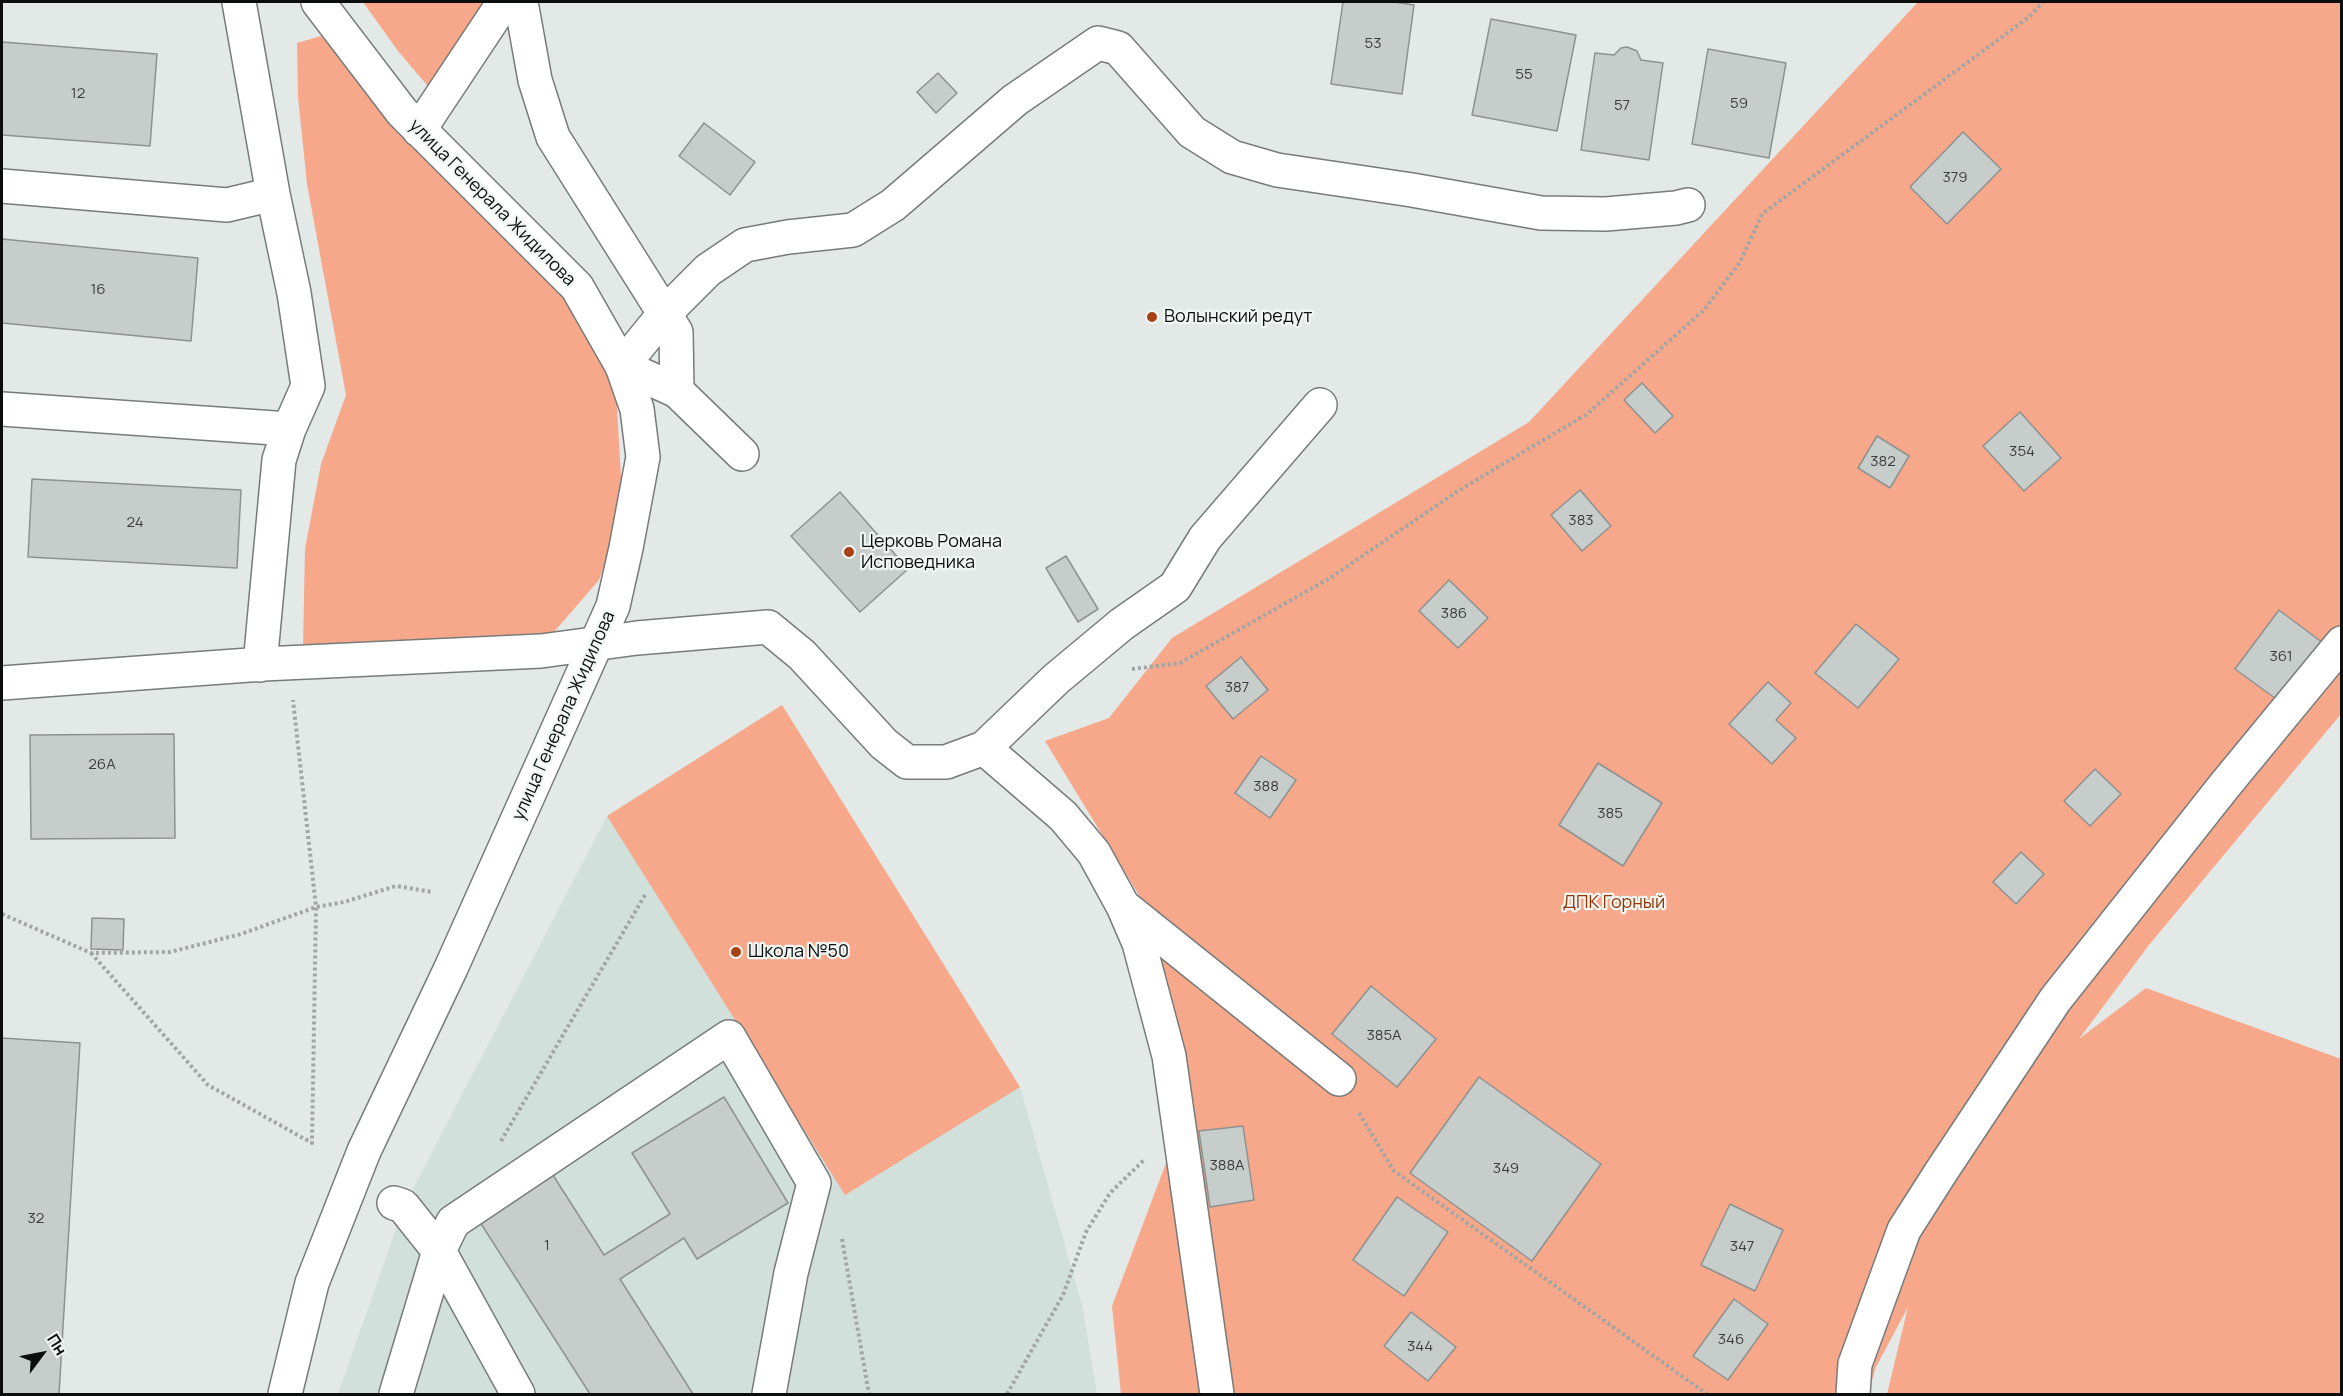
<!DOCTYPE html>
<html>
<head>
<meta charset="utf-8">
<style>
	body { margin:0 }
	#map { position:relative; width:2343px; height:1396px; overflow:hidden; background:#e3e9e7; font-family:Manrope,sans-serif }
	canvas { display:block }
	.frame { position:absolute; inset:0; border:3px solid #0c0e0d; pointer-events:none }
	.north { position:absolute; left:12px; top:1324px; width:60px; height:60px; -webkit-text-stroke:4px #f0f6f4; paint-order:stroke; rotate:58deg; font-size:16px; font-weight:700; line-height:24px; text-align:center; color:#0c0e0d }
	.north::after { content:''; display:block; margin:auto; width:21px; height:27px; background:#0c0e0d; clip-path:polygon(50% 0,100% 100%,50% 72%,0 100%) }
</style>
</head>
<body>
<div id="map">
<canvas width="2343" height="1396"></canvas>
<div class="frame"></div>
<div class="north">Пн</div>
</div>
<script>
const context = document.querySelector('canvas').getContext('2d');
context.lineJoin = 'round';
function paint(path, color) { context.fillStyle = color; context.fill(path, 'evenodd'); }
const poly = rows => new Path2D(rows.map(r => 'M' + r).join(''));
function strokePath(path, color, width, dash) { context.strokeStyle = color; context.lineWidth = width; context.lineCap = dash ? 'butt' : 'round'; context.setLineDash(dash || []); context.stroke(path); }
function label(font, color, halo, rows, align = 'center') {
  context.font = font + ' Manrope,sans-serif'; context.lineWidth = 4.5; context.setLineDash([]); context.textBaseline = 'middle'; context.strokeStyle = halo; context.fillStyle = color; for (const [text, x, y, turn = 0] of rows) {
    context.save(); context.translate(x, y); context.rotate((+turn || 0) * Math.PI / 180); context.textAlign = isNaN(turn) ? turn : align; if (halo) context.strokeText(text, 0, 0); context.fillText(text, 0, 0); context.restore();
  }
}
paint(poly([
	[782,705,1020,1087,1082,1305,1097,1394,338,1394,404,1206,607,816]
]), '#d1e0da');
paint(poly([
	[363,2,486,2,432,91,398,51],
	[1918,2,2341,2,2341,714,2149,945,2079,1039,2146,988,2341,1059,2341,1394,1887,1394,1908,1307,1876,1367,1868,1394,1121,1394,1112,1306,1191,1097,1148,910,1045,741,1109,718,1172,638,1529,422],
	[321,36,584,320,615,375,623,511,599,580,554,632,503,658,303,649,305,549,321,464,346,395,307,184,298,97,297,43],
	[782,705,1020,1087,845,1195,607,816]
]), '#f7a78a');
const building = poly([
	[1343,2,1394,2,1414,5,1402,94,1331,84,1343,2],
	[1491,19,1576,35,1557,131,1472,115,1491,19],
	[2,42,157,54,150,146,2,135,2,42],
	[1627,47,1637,51,1641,60,1663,63,1649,160,1581,150,1595,53,1614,55,1621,48,1627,47],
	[1708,49,1786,63,1769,158,1692,144,1708,49],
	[938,73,957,93,936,113,917,92,938,73],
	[704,123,755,162,730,195,679,156,704,123],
	[1963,132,2001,169,1947,224,1910,187,1963,132],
	[2,239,198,258,191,341,2,323,2,239],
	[1642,383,1673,416,1655,433,1624,400,1642,383],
	[2020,412,2061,458,2024,491,1983,446,2020,412],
	[1877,436,1909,456,1890,488,1858,468,1877,436],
	[32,479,241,490,237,568,28,557,32,479],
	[1580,490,1611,526,1582,551,1551,515,1580,490],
	[840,492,908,569,860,612,791,536,840,492],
	[1066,556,1098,609,1078,622,1046,568,1066,556],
	[1449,580,1488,618,1458,648,1419,611,1449,580],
	[2279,610,2327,646,2283,704,2235,669,2279,610],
	[1856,624,1899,659,1858,708,1815,673,1856,624],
	[1241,657,1268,690,1233,719,1206,686,1241,657],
	[1768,682,1791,703,1776,720,1796,738,1772,764,1729,724,1768,682],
	[174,734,175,838,31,839,30,735,174,734],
	[1261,756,1296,780,1270,818,1235,793,1261,756],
	[1598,763,1662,803,1623,866,1559,825,1598,763],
	[2095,769,2121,794,2090,826,2064,801,2095,769],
	[2021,852,2044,874,2016,904,1993,882,2021,852],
	[92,918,124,919,123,950,91,949,92,918],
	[1371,986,1436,1039,1397,1087,1332,1034,1371,986],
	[2,1038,80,1043,59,1394,2,1394,2,1038],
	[1479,1077,1601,1164,1532,1261,1410,1173,1479,1077],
	[724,1097,788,1203,697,1259,684,1238,620,1279,693,1394,590,1394,478,1219,551,1172,604,1255,670,1214,632,1153,724,1097],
	[1243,1126,1254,1200,1210,1207,1199,1131,1243,1126],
	[1397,1197,1448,1232,1404,1296,1353,1260,1397,1197],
	[1730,1204,1783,1230,1755,1291,1701,1265,1730,1204],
	[1734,1299,1768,1324,1728,1380,1693,1356,1734,1299],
	[1411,1312,1456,1347,1428,1381,1384,1346,1411,1312]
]);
paint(building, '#c7cdca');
strokePath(building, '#8d9290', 1.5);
const minor = poly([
	[239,2,273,194,294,293,308,386,289,429,279,460,260,665],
	[521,2,535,80,553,137,676,332,677,391],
	[419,130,504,2],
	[2,186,227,205,273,194],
	[2,409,289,429],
	[742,454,677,391,622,366,665,313,708,270,745,245,788,237,853,230,893,205,1015,100,1098,43,1118,48,1192,132,1232,157,1277,170,1412,190,1541,213,1606,214,1676,208,1688,205],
	[2,683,263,664,541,651,637,638,768,627,802,655,884,744,907,762,946,762,984,748,1056,679,1122,624,1175,587,1205,538,1320,405],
	[984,748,1063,816,1094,853,1123,906,1139,943,1169,1056,1217,1394],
	[1127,909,1339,1079],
	[394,1203,403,1206,439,1251,518,1394],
	[396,1394,439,1251,453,1222,729,1037,814,1183,791,1273,769,1394],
	[1853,1394,1855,1364,1904,1230,1941,1172,2055,1000,2225,785,2342,643]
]);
const major = poly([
	[285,1394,312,1283,364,1151,451,968,613,606,626,548,643,457,637,409,622,366,577,287,402,112,318,2]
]);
strokePath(minor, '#777c7a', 36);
strokePath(major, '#777c7a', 36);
strokePath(poly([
	[1132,669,1180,663,1330,578,1458,491,1587,414,1704,310,1740,262,1762,214,2029,17,2043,2],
	[2,914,91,953,170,952,241,934,316,907,344,902,396,886,432,892],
	[91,953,208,1085,312,1143,316,907,293,700],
	[1359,1113,1394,1171,1707,1394],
	[501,1141,645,895],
	[842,1239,869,1394],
	[1007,1394,1063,1295,1086,1232,1110,1193,1145,1159]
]), '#a1a6a4', 4, [3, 3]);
strokePath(minor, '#fff', 33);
strokePath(major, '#fff', 33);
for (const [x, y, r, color] of [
	[1152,317,6,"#a74215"],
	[849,552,6,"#a74215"],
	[736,952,6,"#a74215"]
]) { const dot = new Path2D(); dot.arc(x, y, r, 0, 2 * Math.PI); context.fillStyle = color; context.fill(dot); strokePath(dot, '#f0f6f4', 2); }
label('15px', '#3b3e3c', null, [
	["53",1373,44],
	["55",1524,75],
	["12",78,94],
	["59",1739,104],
	["57",1622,106],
	["379",1955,178],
	["16",98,290],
	["354",2022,452],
	["382",1883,462],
	["383",1581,521],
	["24",135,523],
	["386",1454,614],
	["361",2281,657],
	["387",1237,688],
	["26А",102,765],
	["388",1266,787],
	["385",1610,814],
	["385А",1384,1036],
	["388А",1227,1166],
	["349",1506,1169],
	["32",36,1219],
	["1",547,1246],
	["347",1742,1247],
	["346",1731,1340],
	["344",1420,1347]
]);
label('18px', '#0c0e0d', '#f0f6f4', [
	["улица Генерала Жидилова",492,203,45],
	["улица Генерала Жидилова",564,716,-66]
]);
label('18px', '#0c0e0d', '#f0f6f4', [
	["Волынский редут",1164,317],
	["Церковь Романа",861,542],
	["Исповедника",861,563],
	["Школа №50",748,952]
], 'left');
label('18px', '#953300', '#f0f6f4', [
	["ДПК Горный",1614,903]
]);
</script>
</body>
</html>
